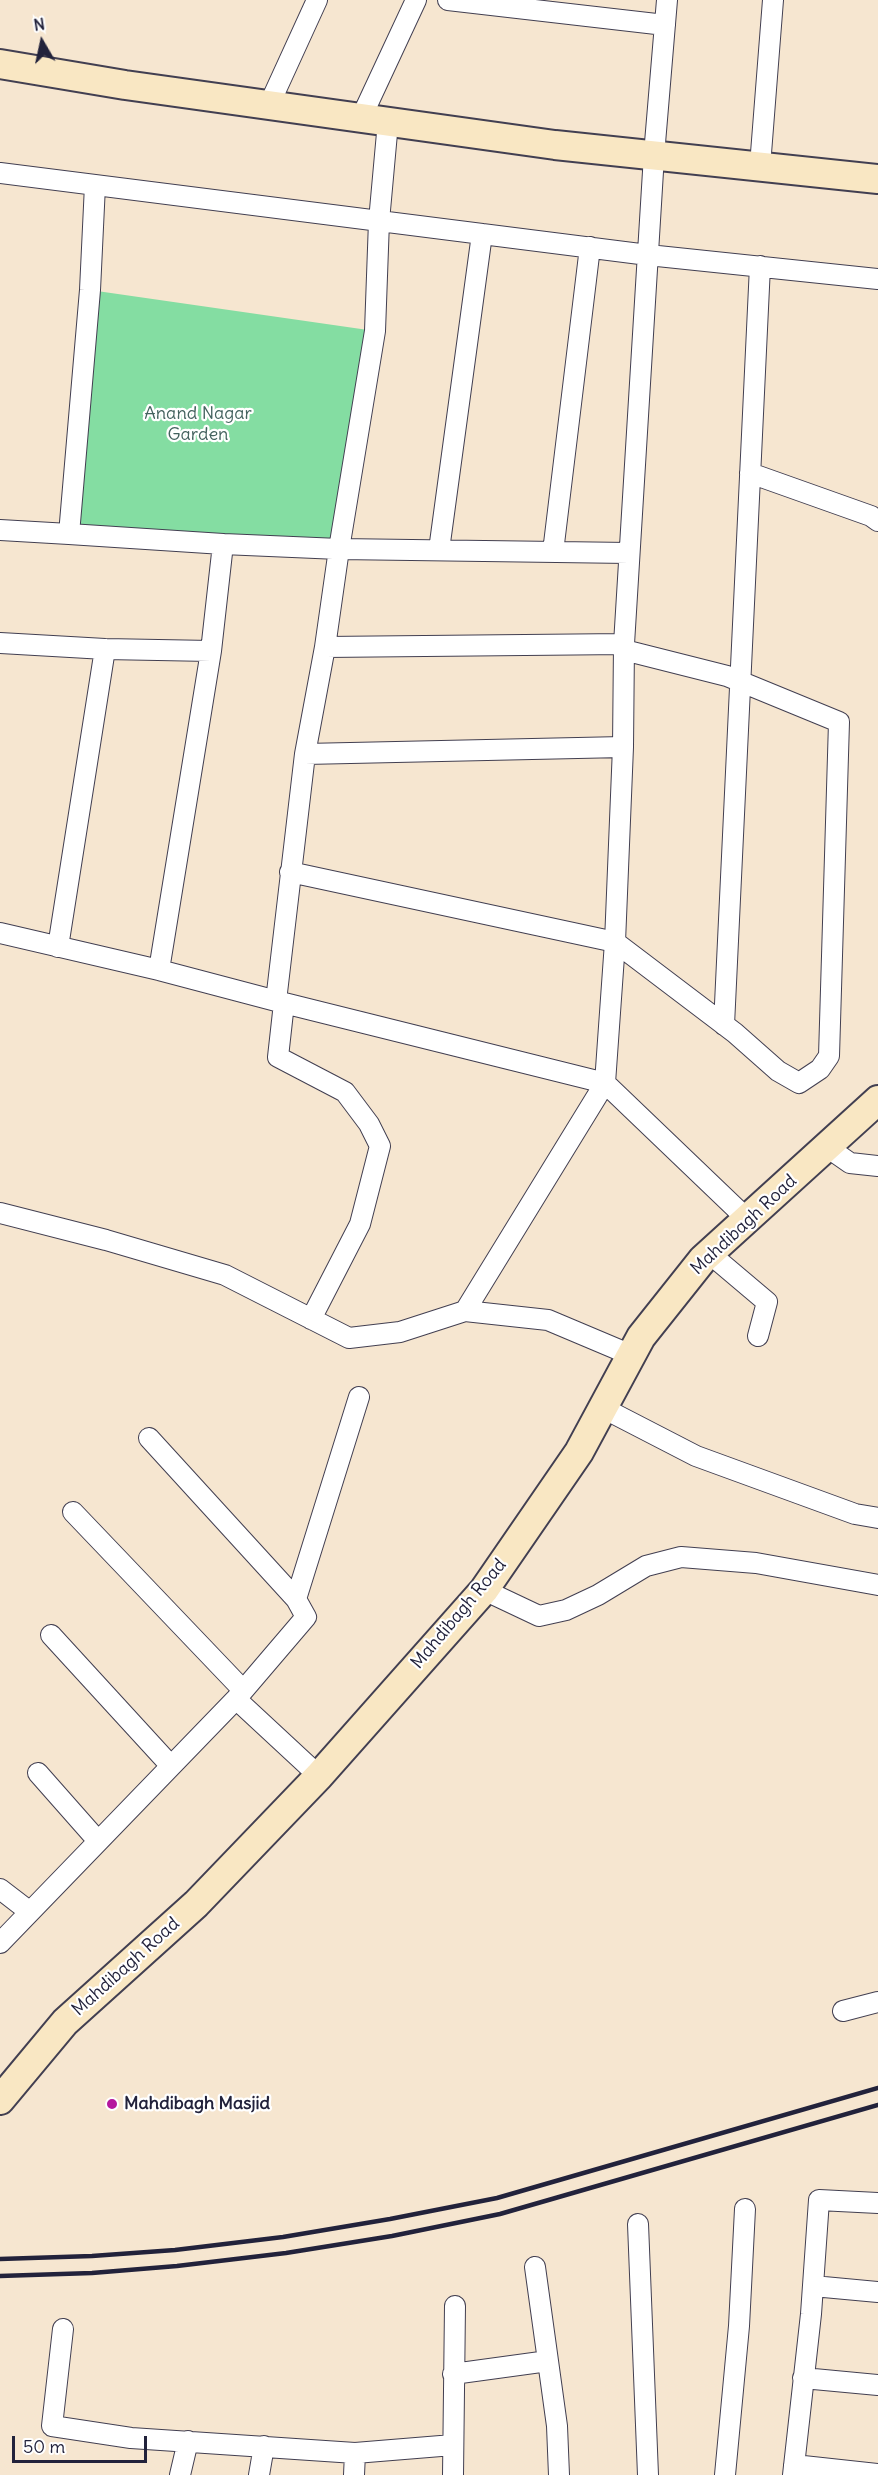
<!DOCTYPE html>
<html>
<head>
<meta charset="utf-8">
<style>
	body { margin:0 }
	#map { position:relative; width:878px; height:2475px; overflow:hidden; background:#f6e6d0; font-family:Delius,sans-serif }
	canvas { display:block }
	.north { position:absolute; left:12px; top:12px; width:60px; height:60px; -webkit-text-stroke:4px #fff; paint-order:stroke; rotate:351deg; font-size:16px; font-weight:700; line-height:24px; text-align:center; color:#22223b }
	.north::after { content:''; display:block; margin:auto; width:21px; height:27px; background:#22223b; clip-path:polygon(50% 0,100% 100%,50% 72%,0 100%) }
	.scale { position:absolute; left:12px; top:2436px; width:135px; height:27px; box-sizing:border-box; border:3px solid #22223b; border-top:0; padding-left:8px; font-size:18px; line-height:21px; white-space:nowrap; color:#22223b; -webkit-text-stroke:4px #fff; paint-order:stroke }
</style>
</head>
<body>
<div id="map">
<canvas width="878" height="2475"></canvas>
<div class="north">N</div>
<div class="scale">50 m</div>
</div>
<script>
const context = document.querySelector('canvas').getContext('2d');
context.lineJoin = 'round';
function paint(path, color) { context.fillStyle = color; context.fill(path, 'evenodd'); }
const poly = rows => new Path2D(rows.map(r => 'M' + r).join(''));
function strokePath(path, color, width, dash) { context.strokeStyle = color; context.lineWidth = width; context.lineCap = dash ? 'butt' : 'round'; context.setLineDash(dash || []); context.stroke(path); }
function label(font, color, halo, rows, align = 'center') {
  context.font = font + ' Delius,sans-serif'; context.lineWidth = 4.5; context.setLineDash([]); context.textBaseline = 'middle'; context.strokeStyle = halo; context.fillStyle = color; for (const [text, x, y, turn = 0] of rows) {
    context.save(); context.translate(x, y); context.rotate((+turn || 0) * Math.PI / 180); context.textAlign = isNaN(turn) ? turn : align; if (halo) context.strokeText(text, 0, 0); context.fillText(text, 0, 0); context.restore();
  }
}
paint(poly([
	[90,290,375,331,339,549,69,534]
]), '#84dda2');
const street = poly([
	[448,0,665,25],
	[269,105,317,0],
	[361,118,416,0],
	[760,166,773,0],
	[0,173,648,255,878,279],
	[95,185,90,290,69,534,223,544,339,549,375,331,379,221,388,122],
	[750,473,871,516,878,521],
	[0,530,69,534],
	[439,550,482,234],
	[553,552,590,247],
	[0,643,105,649,211,651,159,970],
	[325,647,339,549,629,553],
	[211,651,223,544],
	[623,747,624,644,654,155,667,0],
	[305,754,325,647,624,644],
	[290,872,615,942,735,1033,778,1071,799,1083,820,1069,829,1056,839,722,727,676,624,650],
	[0,933,159,970,284,1003,605,1083,615,942,623,747,305,754,276,1001],
	[58,947,105,649],
	[284,1003,278,1057,345,1092,369,1124,380,1146,360,1224,311,1319],
	[724,1025,760,266],
	[827,1147,850,1163,878,1166],
	[0,1213,106,1240,225,1275,349,1338,400,1332,465,1311],
	[709,1253,767,1302,758,1336],
	[631,1355,548,1320,465,1311,605,1083,747,1219],
	[603,1408,696,1456,855,1514,878,1518],
	[149,1438,296,1599,306,1617,236,1699],
	[73,1512,243,1690],
	[484,1590,539,1616,566,1610,598,1595,646,1566,681,1557,756,1563,878,1585],
	[296,1599,359,1397],
	[51,1635,171,1766],
	[38,1773,98,1841],
	[0,1889,30,1912],
	[0,1943,236,1699,319,1776],
	[843,2011,878,2002],
	[638,2224,648,2475],
	[535,2267,557,2426,559,2475],
	[813,2286,878,2292],
	[63,2329,52,2426,131,2438,355,2453,354,2475],
	[453,2374,548,2361],
	[803,2378,878,2385],
	[355,2453,453,2445],
	[794,2465,878,2474],
	[180,2475,188,2441],
	[259,2475,264,2446],
	[453,2475,455,2306],
	[725,2475,739,2326,745,2209],
	[793,2475,811,2314,819,2200,878,2203]
]);
const secondary = poly([
	[0,64,125,85,555,145,878,179],
	[0,2100,65,2022,196,1904,319,1776,484,1590,579,1452,641,1337,703,1259,878,1100]
]);
strokePath(street, '#423f51', 22);
strokePath(secondary, '#423f51', 32);
strokePath(street, '#fff', 20);
strokePath(secondary, '#f9e7c3', 28);
strokePath(poly([
	[0,2259,92,2256,175,2250,283,2237,390,2219,497,2198,878,2088],
	[0,2276,92,2273,177,2266,286,2253,392,2236,500,2214,878,2105]
]), '#22223b', 4.5);
for (const [x, y, r, color] of [
	[112,2104,6,"#b5179e"]
]) { const dot = new Path2D(); dot.arc(x, y, r, 0, 2 * Math.PI); context.fillStyle = color; context.fill(dot); strokePath(dot, '#fff', 2); }
label('18px', '#44635f', '#fff', [
	["Anand Nagar",198,414],
	["Garden",198,435]
]);
label('18px', '#22223b', '#fff', [
	["Mahdibagh Road",744,1225,-43],
	["Mahdibagh Road",459,1614,-50],
	["Mahdibagh Road",126,1967,-42]
]);
label('bold 18px', '#22223b', '#fff', [
	["Mahdibagh Masjid",124,2104]
], 'left');
</script>
</body>
</html>
